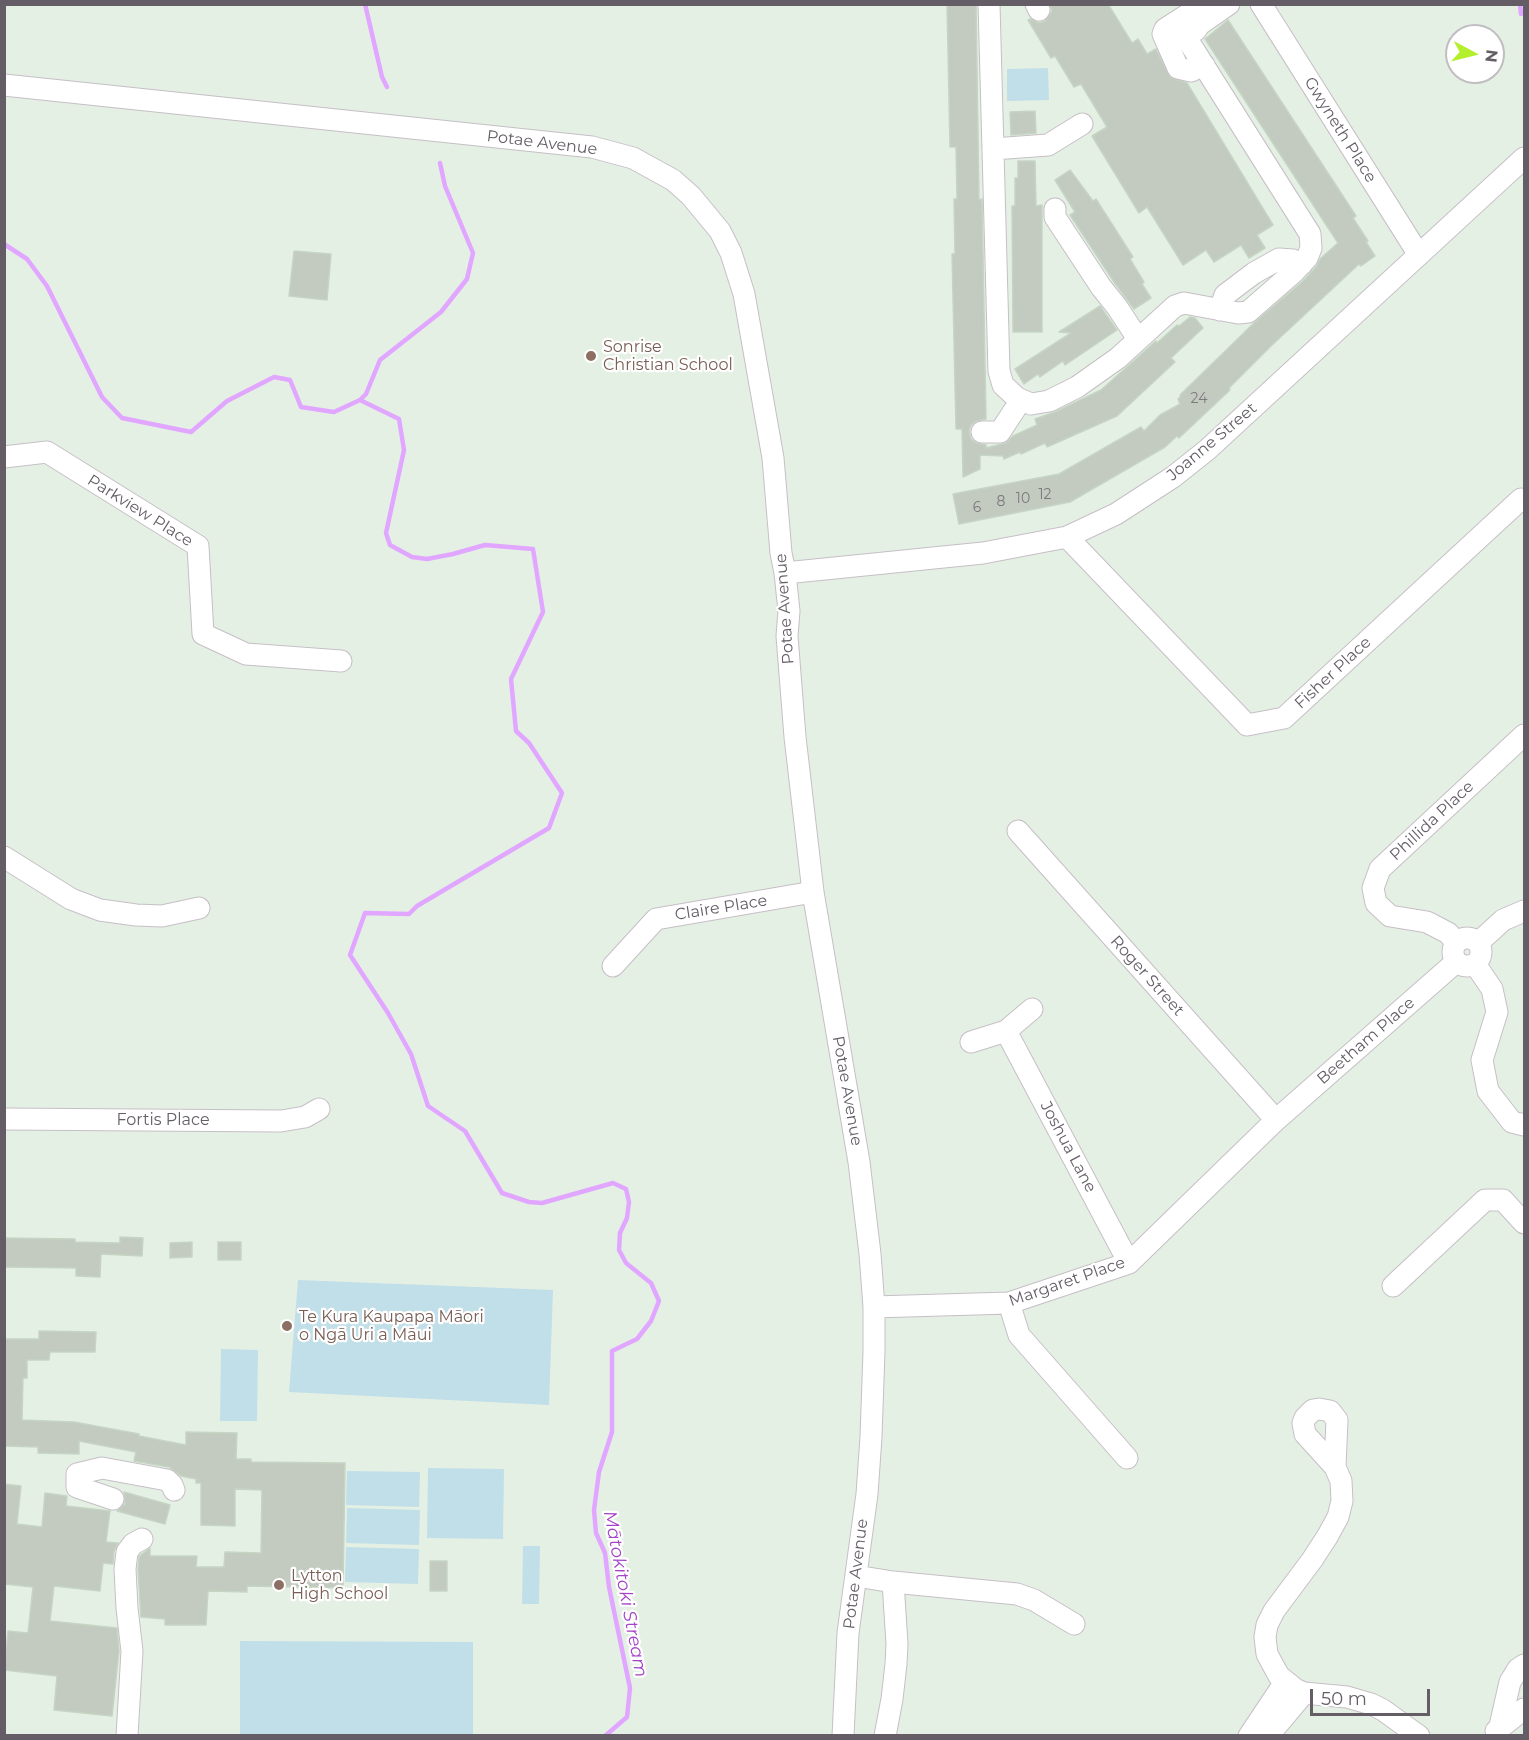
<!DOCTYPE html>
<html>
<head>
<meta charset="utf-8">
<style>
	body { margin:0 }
	#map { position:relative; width:1529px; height:1740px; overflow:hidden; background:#e5f0e5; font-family:Montserrat,sans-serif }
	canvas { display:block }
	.frame { position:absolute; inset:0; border:6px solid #645d66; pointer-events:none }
	.north { position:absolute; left:1445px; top:24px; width:60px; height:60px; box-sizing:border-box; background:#fff; border:2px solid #c1bec2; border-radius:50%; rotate:97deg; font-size:16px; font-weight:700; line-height:24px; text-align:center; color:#645d66 }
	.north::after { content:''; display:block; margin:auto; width:21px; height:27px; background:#b4ef2d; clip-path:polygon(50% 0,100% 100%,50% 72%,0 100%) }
	.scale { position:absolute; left:1310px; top:1689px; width:120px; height:27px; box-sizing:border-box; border:3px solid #645d66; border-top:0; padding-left:8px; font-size:18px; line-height:21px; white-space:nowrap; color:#645d66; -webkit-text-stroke:4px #fff; paint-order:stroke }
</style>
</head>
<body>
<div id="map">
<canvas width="1529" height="1740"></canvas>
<div class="frame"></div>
<div class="north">N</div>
<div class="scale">50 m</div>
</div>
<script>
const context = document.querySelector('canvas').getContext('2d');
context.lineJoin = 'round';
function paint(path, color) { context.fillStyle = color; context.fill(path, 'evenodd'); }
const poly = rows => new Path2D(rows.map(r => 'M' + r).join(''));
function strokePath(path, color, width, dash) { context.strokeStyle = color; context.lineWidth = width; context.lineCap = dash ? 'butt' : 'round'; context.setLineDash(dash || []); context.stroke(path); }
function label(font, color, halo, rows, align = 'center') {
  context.font = font + ' Montserrat,sans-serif'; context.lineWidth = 4.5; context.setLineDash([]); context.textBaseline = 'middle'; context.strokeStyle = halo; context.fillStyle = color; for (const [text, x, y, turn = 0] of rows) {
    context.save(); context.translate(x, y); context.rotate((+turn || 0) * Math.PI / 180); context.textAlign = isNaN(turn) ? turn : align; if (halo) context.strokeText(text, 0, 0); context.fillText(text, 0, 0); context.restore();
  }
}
paint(poly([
	[1048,68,1049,100,1007,101,1007,69],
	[298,1280,553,1290,549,1405,289,1392],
	[221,1349,258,1350,257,1421,220,1421],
	[428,1468,504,1469,503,1539,427,1538],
	[347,1471,420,1472,419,1507,346,1505],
	[347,1508,420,1510,419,1545,346,1543],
	[523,1546,540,1546,539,1604,522,1604],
	[346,1547,419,1549,418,1584,345,1582],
	[240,1641,473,1642,473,1735,240,1735]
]), '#c1dfe8');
strokePath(poly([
	[365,4,382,77,387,87],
	[1520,4,1521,14],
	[4,244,27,259,47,286,102,397,122,418,191,432,227,401,274,377,290,380,301,407,334,412,360,400,399,419,404,450,386,533,390,545,412,557,427,559,453,554,485,545,533,549,543,612,511,679,516,731,529,743,562,793,549,828,417,906,409,914,365,913,350,955,388,1013,411,1054,428,1106,465,1131,502,1193,529,1202,542,1203,613,1183,626,1189,629,1202,627,1218,620,1233,619,1250,626,1263,651,1283,659,1301,651,1321,637,1339,612,1351,612,1432,599,1472,594,1510,596,1533,605,1553,609,1587,630,1688,627,1717,605,1736],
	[360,400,366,394,380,360,441,312,467,279,473,253,445,186,440,163]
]), '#e1a6ff', 4.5);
const building = poly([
	[947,4,976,4,979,200,982,199,986,419,976,421,971,425,969,431,971,439,976,443,986,445,986,448,1006,443,1013,436,1037,425,1035,419,1055,412,1101,390,1156,341,1157,343,1177,325,1179,326,1190,317,1195,318,1203,328,1171,358,1175,362,1117,416,1047,447,1045,443,1021,454,1020,452,1004,459,1003,456,980,455,980,469,963,477,962,429,956,429,952,254,955,254,954,199,957,199,956,147,950,147,947,4],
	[1050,4,1108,4,1132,43,1138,39,1147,54,1156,49,1170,77,1187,83,1273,225,1257,235,1265,248,1249,258,1241,245,1214,262,1206,250,1183,265,1147,207,1139,213,1092,136,1107,127,1081,84,1074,87,1055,56,1051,58,1028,20,1030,19,1039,23,1045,21,1052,11,1050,4],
	[1228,20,1356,216,1353,218,1368,241,1366,242,1375,256,1361,266,1359,264,1271,346,1229,388,1230,390,1179,438,1177,436,1165,447,1070,502,959,524,953,494,1059,474,1141,427,1144,431,1160,415,1180,404,1178,399,1181,396,1180,395,1255,322,1303,281,1316,267,1320,259,1338,243,1205,39,1228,20],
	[1035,111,1036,133,1011,135,1010,112,1035,111],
	[1018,161,1035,161,1036,206,1042,205,1042,332,1013,332,1012,206,1015,206,1015,178,1018,178,1018,161],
	[1070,170,1093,201,1096,199,1133,257,1130,259,1144,282,1142,284,1151,298,1134,309,1114,282,1070,215,1075,212,1055,180,1070,170],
	[294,251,331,254,327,300,289,296,294,251],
	[1100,306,1117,330,1065,365,1063,361,1040,377,1038,374,1024,384,1015,369,1071,333,1059,332,1100,306],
	[120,1237,143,1238,142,1256,101,1254,100,1277,76,1276,76,1268,4,1267,4,1238,75,1239,75,1242,120,1243,120,1237],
	[192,1242,192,1257,170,1258,170,1243,192,1242],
	[218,1242,241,1242,241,1260,218,1260,218,1242],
	[39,1331,96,1332,95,1352,50,1352,49,1360,27,1360,27,1378,23,1378,22,1420,74,1422,139,1434,139,1436,186,1445,186,1432,237,1433,236,1459,251,1459,251,1462,345,1463,343,1588,247,1586,247,1592,208,1591,206,1625,165,1625,165,1619,141,1617,138,1569,139,1557,142,1554,150,1548,150,1556,197,1556,196,1567,224,1567,225,1552,261,1553,262,1490,235,1489,235,1526,201,1525,201,1483,196,1483,196,1479,181,1476,169,1467,134,1461,136,1452,79,1441,79,1454,38,1453,38,1447,4,1446,4,1339,39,1339,39,1331],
	[4,1484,21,1486,17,1524,42,1527,45,1493,67,1496,66,1506,110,1511,106,1542,118,1543,114,1551,113,1564,103,1563,100,1591,54,1586,50,1621,117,1628,119,1651,112,1716,54,1710,57,1676,4,1670,8,1631,28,1633,33,1587,4,1584,4,1484],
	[124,1492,170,1505,165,1524,117,1511,125,1504,124,1492],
	[430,1561,447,1561,447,1591,430,1591,430,1561]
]);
paint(building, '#c3cbc1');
strokePath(building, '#c5d5c3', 1.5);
const minor = poly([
	[989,4,999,371,1003,385,1017,398,1031,404,1049,401,1077,387,1118,358,1175,306,1184,303,1238,313,1248,312,1295,271,1307,258,1311,248,1310,234,1177,23],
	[1036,4,1039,10],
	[1204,4,1165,29,1163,34,1178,68,1191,71,1204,65],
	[1261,4,1419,255],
	[1196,30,1199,25,1229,4],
	[4,85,592,147,633,158,673,180,691,196,720,231,731,253,744,294,773,458,781,553,785,573,789,611,787,636,795,737,813,892,859,1162,870,1254,874,1307,874,1351,871,1437,867,1494,848,1633,843,1736],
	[993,149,1048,145,1082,124],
	[1055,209,1055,217,1101,287,1117,307,1138,339],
	[1220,310,1225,295,1254,273,1279,259,1293,260,1302,264],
	[982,432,1000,432,1021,400],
	[4,457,47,452,198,546,203,634,246,654,341,661],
	[1067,537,1247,725,1284,718,1521,499],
	[785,573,983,553,1067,537,1116,514,1173,477,1207,450,1524,158],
	[1018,831,1276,1120],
	[4,857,71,899,100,910,136,915,162,916,199,908],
	'1453 952a14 14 0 1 1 28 0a14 14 0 1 1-28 0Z',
	[1456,942,1448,933,1427,922,1390,916,1376,903,1373,888,1380,869,1524,735],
	[1478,943,1503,920,1524,911],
	[1475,964,1492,989,1497,1012,1482,1060,1488,1091,1512,1122,1524,1125],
	[613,966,656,919,813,892],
	[1006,1031,1129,1263],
	[971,1042,1006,1031,1032,1009],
	[4,1119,281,1121,305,1117,319,1109],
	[1393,1286,1485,1200,1503,1200,1524,1223],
	[1009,1303,1019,1335,1127,1458],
	[874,1307,1009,1303,1129,1263,1276,1120,1456,962],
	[1335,1467,1305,1434,1303,1423,1305,1418,1313,1410,1319,1409,1330,1411,1337,1420,1335,1467,1341,1481,1342,1501,1338,1517,1327,1537,1312,1560,1274,1611,1267,1625,1265,1637,1267,1654,1279,1676,1295,1689,1304,1693,1347,1697,1371,1704,1383,1710,1419,1736],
	[113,1499,77,1487,77,1474,102,1468,167,1480,172,1485,174,1490],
	[856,1576,893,1582,1017,1594,1034,1600,1074,1624],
	[1500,1726,1510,1682,1518,1669,1524,1665],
	[1496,1731,1524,1709],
	[127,1736,132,1651,127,1608,125,1569,127,1552,133,1544,142,1539],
	[885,1736,892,1699,896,1664,897,1644,893,1582],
	[1249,1736,1285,1682],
	[1268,1736,1304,1693]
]);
strokePath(minor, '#c6bfc6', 23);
strokePath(minor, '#fff', 21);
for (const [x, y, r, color] of [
	[591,356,6,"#8d6e63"],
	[287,1326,6,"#8d6e63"],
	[279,1585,6,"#8d6e63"]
]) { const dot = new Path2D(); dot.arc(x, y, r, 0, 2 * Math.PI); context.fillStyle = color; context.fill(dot); strokePath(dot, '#fff', 2); }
label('14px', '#7c787d', null, [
	["24",1199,399],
	["12",1045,495],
	["10",1023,499],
	["8",1001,502],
	["6",977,508]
]);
label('16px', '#645d66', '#fff', [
	["Gwyneth Place",1340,130,58],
	["Potae Avenue",542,143,7],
	["Joanne Street",1212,442,-40],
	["Parkview Place",140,511,32],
	["Potae Avenue",785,609,-94],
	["Fisher Place",1333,673,-43],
	["Phillida Place",1432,821,-43],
	["Claire Place",721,908,-9],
	["Roger Street",1147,976,48],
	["Beetham Place",1366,1041,-41],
	["Potae Avenue",847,1091,80],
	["Fortis Place",163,1120],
	["Joshua Lane",1068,1147,62],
	["Margaret Place",1067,1282,-19],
	["Potae Avenue",856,1574,-83]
]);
label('16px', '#785e54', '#fff', [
	["Sonrise",603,347],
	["Christian School",603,365],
	["Te Kura Kaupapa Māori",299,1317],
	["o Ngā Uri a Māui",299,1335],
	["Lytton",291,1576],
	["High School",291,1594]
], 'left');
label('italic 18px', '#a544c7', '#fff', [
	["Mātokitoki Stream",625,1594,79]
]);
</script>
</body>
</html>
